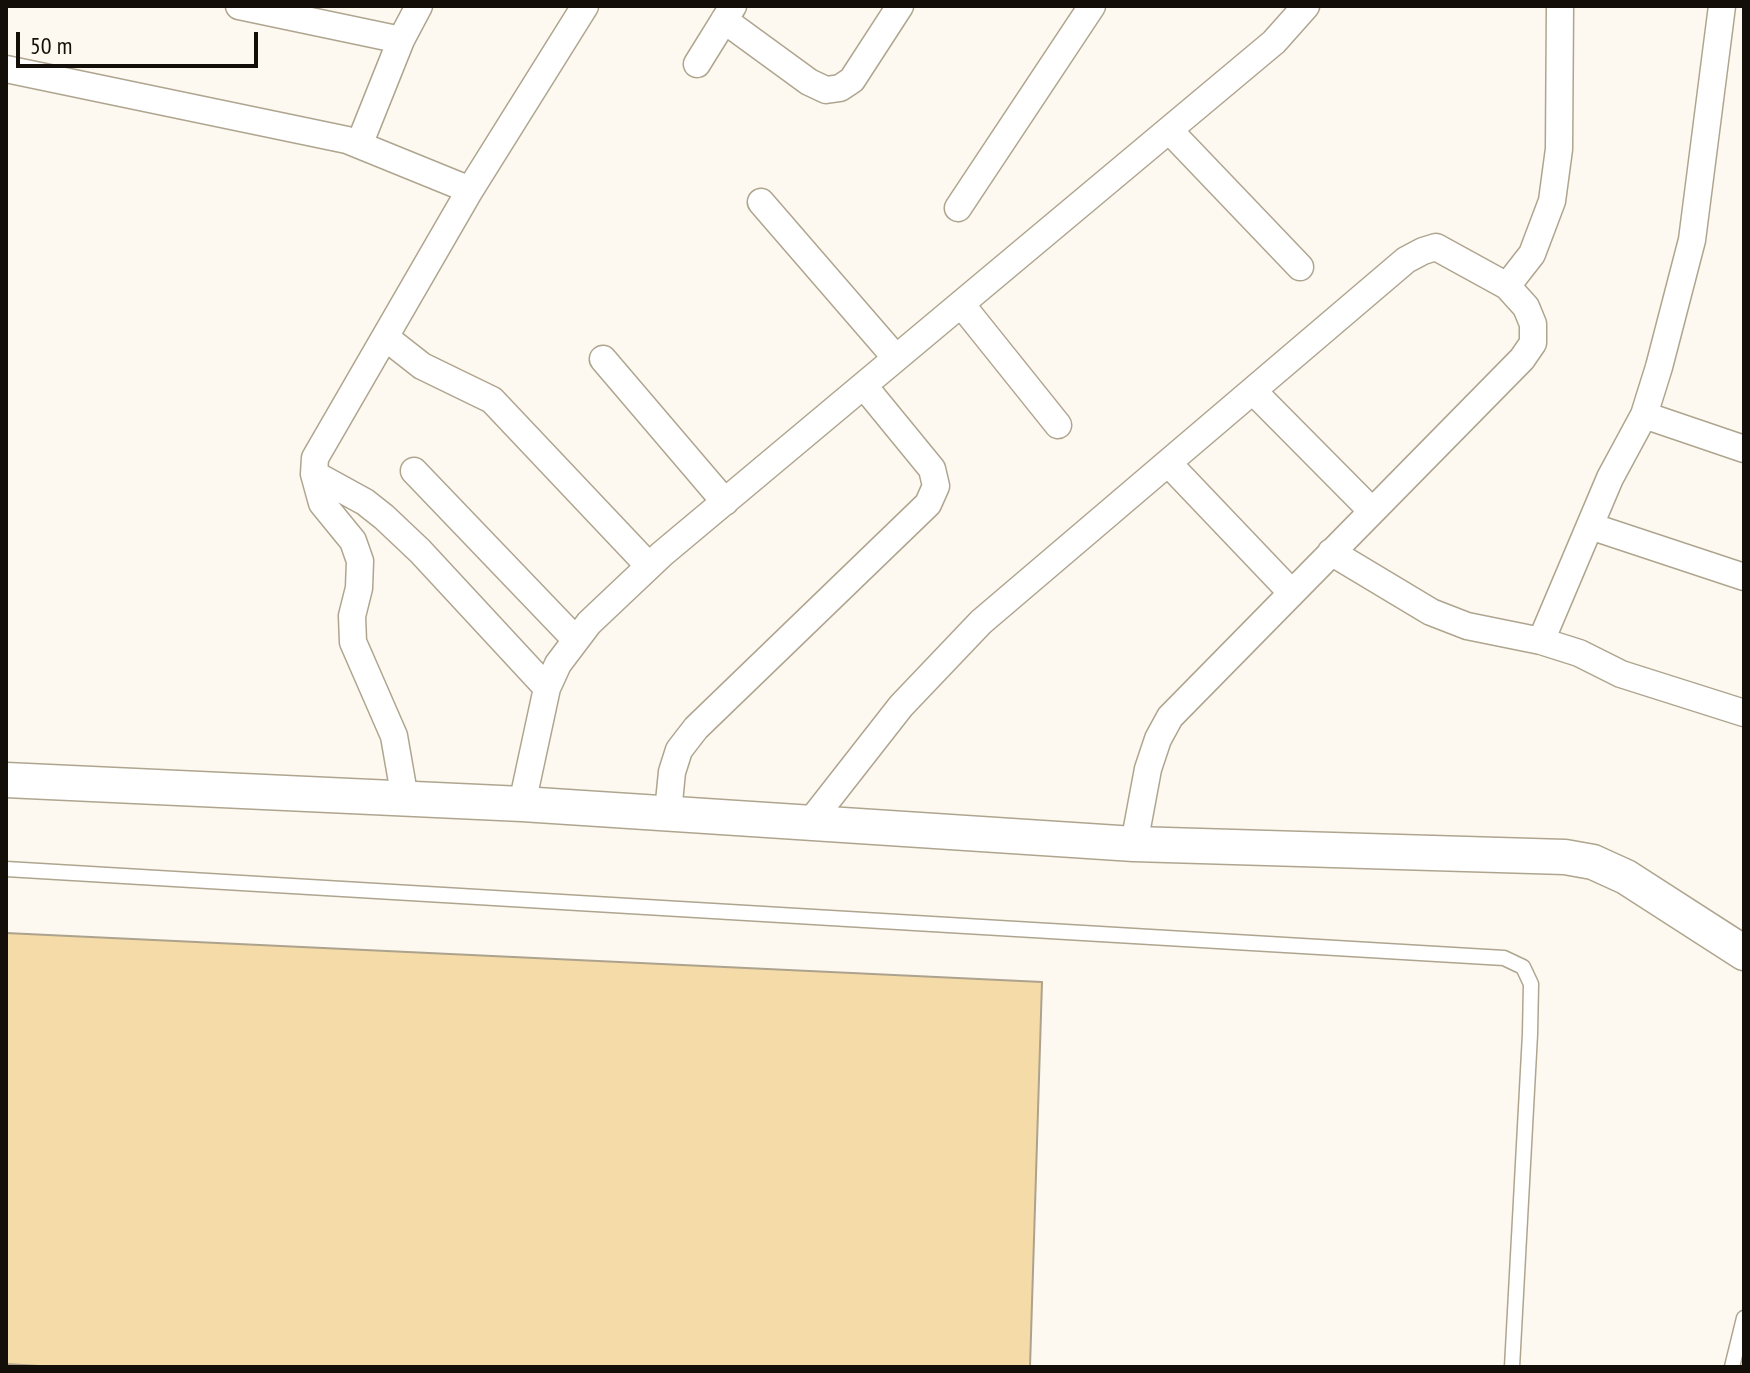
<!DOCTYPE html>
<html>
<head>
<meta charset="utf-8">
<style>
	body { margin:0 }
	#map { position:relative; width:1750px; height:1373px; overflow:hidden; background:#fdf9f0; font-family:"PT Sans Narrow",sans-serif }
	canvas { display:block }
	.frame { position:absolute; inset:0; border:8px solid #130f08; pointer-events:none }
	.scale { position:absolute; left:16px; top:32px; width:242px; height:36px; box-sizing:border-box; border:4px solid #130f08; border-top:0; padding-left:10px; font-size:24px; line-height:28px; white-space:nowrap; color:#130f08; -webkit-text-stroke:6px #fdf9f0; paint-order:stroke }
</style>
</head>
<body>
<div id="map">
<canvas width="1750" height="1373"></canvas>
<div class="frame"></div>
<div class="scale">50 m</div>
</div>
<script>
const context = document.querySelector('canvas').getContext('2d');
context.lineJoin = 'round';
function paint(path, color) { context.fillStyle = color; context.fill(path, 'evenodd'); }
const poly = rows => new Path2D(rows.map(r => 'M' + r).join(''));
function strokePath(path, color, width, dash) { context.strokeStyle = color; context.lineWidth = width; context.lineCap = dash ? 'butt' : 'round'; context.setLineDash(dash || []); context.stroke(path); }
const building = poly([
	[6,933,1042,982,1030,1367,56,1367,6,1364,6,933]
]);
paint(building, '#f5dba7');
strokePath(building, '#aca28d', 2);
const service = poly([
	[6,869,1504,958,1523,967,1531,984,1530,1034,1512,1367],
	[1732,1367,1744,1318]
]);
const minor = poly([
	[239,6,401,40],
	[1722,6,1692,240,1659,367,1644,415,1744,449],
	[724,20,809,82,826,90,840,88,852,80,900,6],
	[697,64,733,6],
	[6,69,347,140,470,190],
	[1169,130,1300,267],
	[359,145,401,40,419,6],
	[761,202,896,358],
	[958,208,1092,6],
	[1507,286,1532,254,1552,201,1559,149,1560,6],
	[961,304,1058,425],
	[385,337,422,366,492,400,649,566],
	[603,359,725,502],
	[1253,391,1372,511],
	[1168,463,1291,592],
	[414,471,576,640],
	[314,474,365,502,384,517,420,551,547,688],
	[1590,526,1744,577],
	[1331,552,1431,612,1467,626,1541,641,1579,653,1621,674,1744,713],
	[1541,641,1610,478,1644,415],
	[405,799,394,736,353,642,352,616,359,588,360,561,353,541,322,503,314,474,315,458,470,190,585,6],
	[522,804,547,688,558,664,589,623,662,554,1274,42,1306,6],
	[668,812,672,772,679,750,696,728,928,504,936,486,932,469,864,386],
	[811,821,901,706,981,622,1406,260,1423,251,1436,247,1507,286,1526,307,1533,324,1533,343,1522,359,1170,717,1158,739,1148,769,1134,844]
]);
const tertiary = poly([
	[6,780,522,804,1134,844,1565,857,1593,862,1626,877,1744,953]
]);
strokePath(service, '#afa58f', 17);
strokePath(minor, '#afa58f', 29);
strokePath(tertiary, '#afa58f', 37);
strokePath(service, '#fff', 14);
strokePath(minor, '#fff', 26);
strokePath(tertiary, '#fff', 34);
</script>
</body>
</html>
